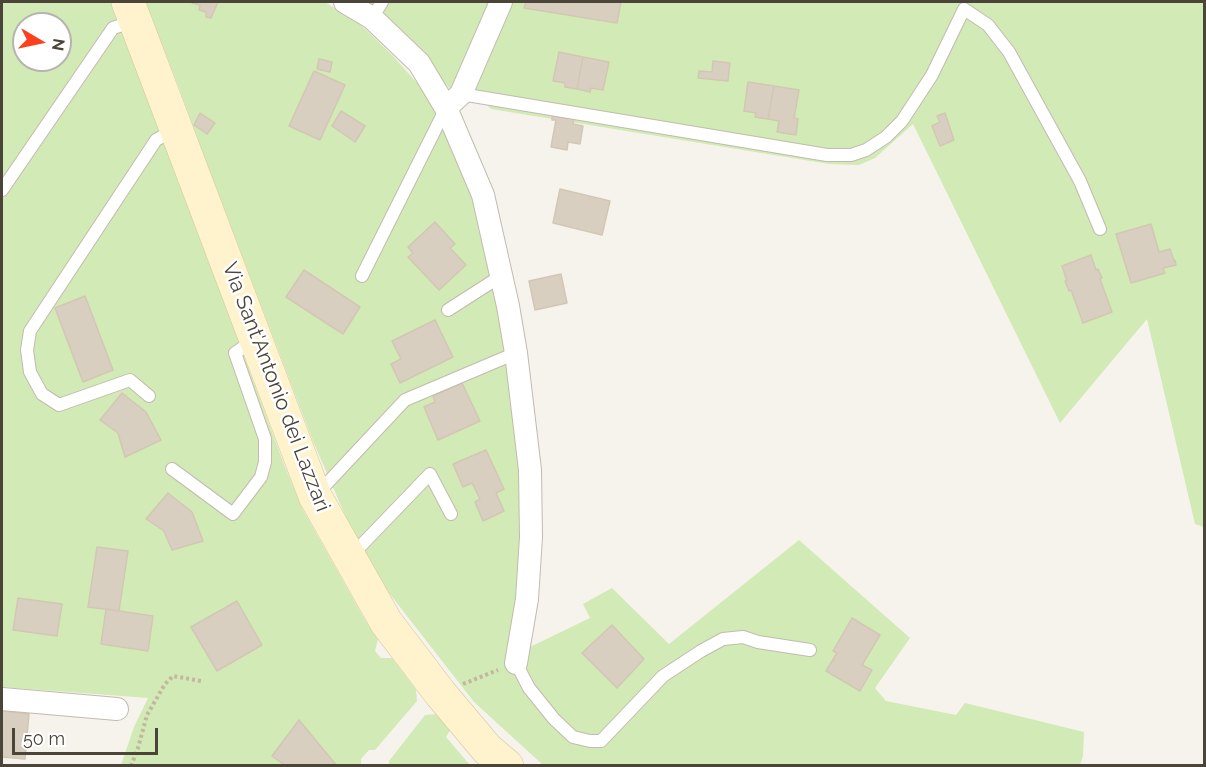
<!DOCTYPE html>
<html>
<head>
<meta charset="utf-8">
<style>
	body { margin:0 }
	#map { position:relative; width:1206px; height:767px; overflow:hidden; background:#f6f3ec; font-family:Raleway,sans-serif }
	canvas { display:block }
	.frame { position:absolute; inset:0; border:3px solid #4b4439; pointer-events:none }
	.north { position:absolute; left:12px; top:12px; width:60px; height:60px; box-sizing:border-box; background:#fff; border:2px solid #b7b4b0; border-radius:50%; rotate:99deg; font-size:16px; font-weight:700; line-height:24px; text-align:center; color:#4b4439 }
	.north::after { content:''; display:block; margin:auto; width:21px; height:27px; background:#fc3f1d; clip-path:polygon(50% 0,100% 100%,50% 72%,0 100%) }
	.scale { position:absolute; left:12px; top:728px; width:146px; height:27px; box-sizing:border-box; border:3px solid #4b4439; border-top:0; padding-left:8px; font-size:18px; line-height:21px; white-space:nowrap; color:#4b4439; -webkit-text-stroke:4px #fff; paint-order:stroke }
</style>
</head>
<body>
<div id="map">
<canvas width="1206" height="767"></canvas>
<div class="frame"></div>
<div class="north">N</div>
<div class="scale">50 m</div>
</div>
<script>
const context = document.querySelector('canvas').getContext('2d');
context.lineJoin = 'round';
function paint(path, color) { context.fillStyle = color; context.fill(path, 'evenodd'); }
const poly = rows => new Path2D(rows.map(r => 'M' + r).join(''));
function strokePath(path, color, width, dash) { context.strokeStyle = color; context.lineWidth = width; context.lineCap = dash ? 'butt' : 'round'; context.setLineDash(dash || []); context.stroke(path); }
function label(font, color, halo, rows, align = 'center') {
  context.font = font + ' Raleway,sans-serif'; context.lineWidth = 5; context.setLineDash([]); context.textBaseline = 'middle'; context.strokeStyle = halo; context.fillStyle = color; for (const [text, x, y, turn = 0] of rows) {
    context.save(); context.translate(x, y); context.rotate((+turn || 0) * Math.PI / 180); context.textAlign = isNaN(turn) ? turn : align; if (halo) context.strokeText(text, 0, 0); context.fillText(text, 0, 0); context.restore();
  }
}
paint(poly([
	[2,2,111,2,174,167,285,467,303,510,365,620,378,639,375,651,381,658,392,658,416,690,417,701,375,750,369,750,361,759,361,765,121,765,134,727,148,698,2,687],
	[24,24,60,24,60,60,24,60],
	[145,2,325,2,361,25,393,56,432,100,472,193,503,329,522,470,530,647,590,618,583,604,612,588,669,644,799,540,910,638,875,688,886,701,956,715,965,703,1084,732,1083,756,1080,765,543,765,474,702,386,589,354,536,313,441,205,159,178,85],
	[351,2,495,2,460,85,449,88,424,58,425,52,384,19],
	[507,2,1204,2,1204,527,1195,524,1147,319,1060,423,913,124,875,158,859,165,829,164,491,109,472,89],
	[437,714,451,729,446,737,470,765,389,765,389,761,425,715]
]), '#d2eab5');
const building = poly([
	[192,2,218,2,211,18,206,17,206,12,199,10,200,5,192,3,192,2],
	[526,2,621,2,617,23,524,8,526,2],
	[559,52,583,57,577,89,565,87,565,83,553,81,559,52],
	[583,57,609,62,603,90,591,88,590,92,577,89,583,57],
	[319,59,332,62,330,72,317,69,319,59],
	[713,61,730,63,728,81,698,78,699,71,712,72,713,61],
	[314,71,345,85,320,140,289,126,314,71],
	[748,82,774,86,768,119,755,117,756,113,744,111,748,82],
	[774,86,799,90,794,118,798,119,796,135,777,132,779,121,768,119,774,86],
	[341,111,365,126,355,142,332,126,341,111],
	[200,113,215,123,207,134,194,125,200,113],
	[945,113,954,140,940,146,932,126,940,122,937,116,945,113],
	[552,115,574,118,573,124,583,126,580,144,568,142,567,150,551,147,556,120,552,120,552,115],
	[560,189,610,201,602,235,553,223,560,189],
	[435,222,455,244,450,248,466,265,439,290,408,257,413,253,408,247,435,222],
	[1151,224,1159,252,1170,249,1174,261,1175,260,1176,265,1163,268,1165,273,1131,283,1116,234,1151,224],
	[1091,255,1096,270,1098,269,1102,278,1100,279,1112,312,1083,323,1071,290,1069,291,1065,281,1067,281,1062,266,1091,255],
	[304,270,360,307,343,334,286,297,304,270],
	[561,274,567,303,535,310,529,281,561,274],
	[85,296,113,370,83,382,55,308,85,296],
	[435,320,453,357,400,383,391,364,401,359,392,341,435,320],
	[462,383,480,421,438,440,424,407,435,402,433,396,462,383],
	[122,393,146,412,161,440,125,457,118,433,100,420,122,393],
	[486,450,504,489,496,493,504,511,483,521,475,502,480,499,472,483,463,487,453,464,486,450],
	[168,493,192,512,203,541,172,550,164,531,146,519,168,493],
	[97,547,128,551,119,611,88,607,97,547],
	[18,598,62,604,57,636,13,630,18,598],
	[237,601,262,645,217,671,191,627,237,601],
	[106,609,153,616,148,651,101,644,106,609],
	[852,618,880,635,862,665,872,670,860,691,826,671,837,653,833,651,852,618],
	[612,625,644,659,617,688,582,653,612,625],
	[2,711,29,714,25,759,2,757,2,711],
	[299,720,337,766,286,766,272,756,299,720]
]);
paint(building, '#d8cfc1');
strokePath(building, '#d3c7b4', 1.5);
const lane = poly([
	[372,18,382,2],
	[461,94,827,155,851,155,866,150,886,137,902,121,932,75,964,9,988,25,1009,52,1080,181,1100,229],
	[2,190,113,28,134,21],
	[362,276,446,108],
	[448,310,501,276],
	[149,396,130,380,59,405,42,394,30,372,27,350,30,331,156,140,176,129],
	[172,469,233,514,261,477,265,462,265,439,235,353,254,340],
	[318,493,405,400,516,353],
	[350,557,430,474,451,514],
	[516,663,529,688,554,719,573,737,590,741,601,741,663,676,701,651,723,639,743,637,758,642,810,650]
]);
const street = poly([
	[345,2,372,18,419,63,446,108,483,195,508,306,516,353,530,470,531,537,527,599,516,663],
	[446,108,461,94,501,2],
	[2,699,117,709]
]);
const secondary = poly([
	[128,2,315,496,386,622,440,693,487,749,507,766]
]);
strokePath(lane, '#c2bbae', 14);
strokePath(street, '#c2bbae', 24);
strokePath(secondary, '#d6c79b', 34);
strokePath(poly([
	[463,684,498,670],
	[131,766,138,748,147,715,165,684,173,676,201,681]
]), '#c4b79f', 4, [3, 3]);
strokePath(lane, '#fff', 12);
strokePath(street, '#fff', 22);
strokePath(secondary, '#fff3cd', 33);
label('21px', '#4b4439', '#fff', [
	["Via Sant'Antonio dei Lazzari",276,387,69]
]);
</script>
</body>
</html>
